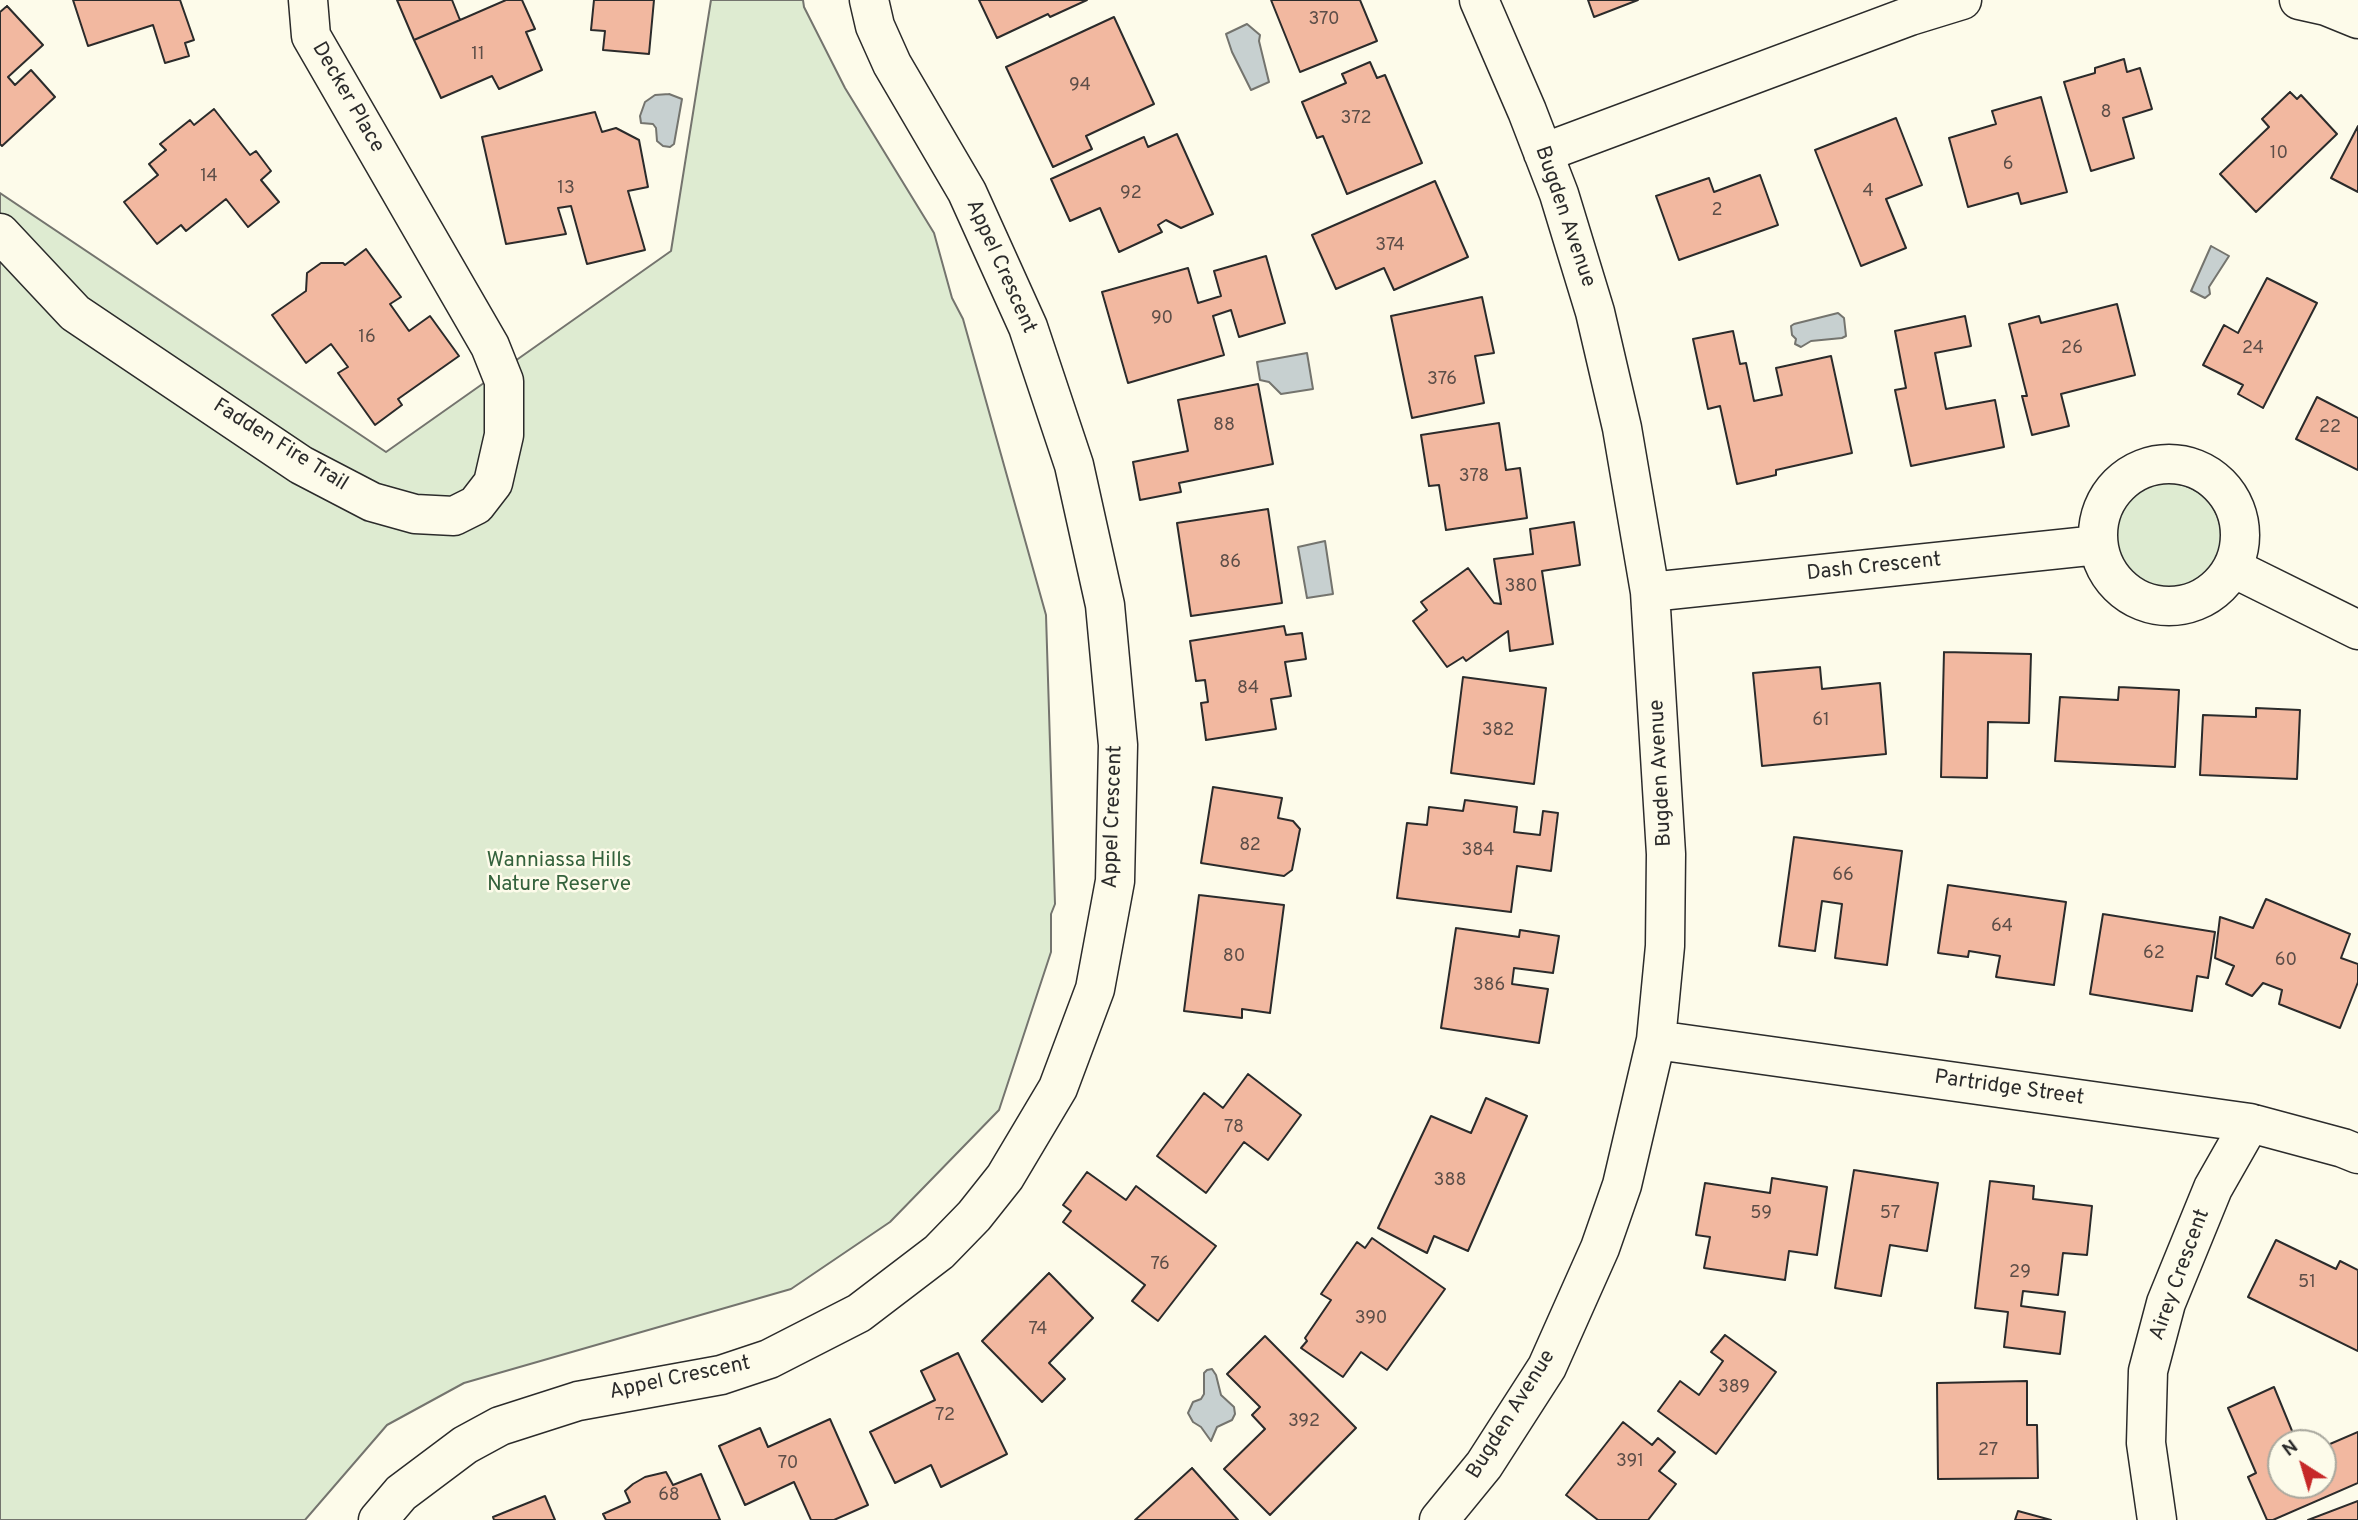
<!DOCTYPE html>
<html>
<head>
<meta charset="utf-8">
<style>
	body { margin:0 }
	#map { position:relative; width:2358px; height:1520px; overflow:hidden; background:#fdfbea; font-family:Overpass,sans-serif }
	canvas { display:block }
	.north { position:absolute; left:2267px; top:1429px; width:70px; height:70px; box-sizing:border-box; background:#fdfbea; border:2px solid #a9a89e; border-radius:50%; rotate:323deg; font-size:19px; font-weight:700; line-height:28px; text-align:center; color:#2b2b2b }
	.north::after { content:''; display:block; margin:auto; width:24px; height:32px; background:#c62828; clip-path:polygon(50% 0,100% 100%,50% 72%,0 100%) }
</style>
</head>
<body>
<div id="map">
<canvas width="2358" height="1520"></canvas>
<div class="north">N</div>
</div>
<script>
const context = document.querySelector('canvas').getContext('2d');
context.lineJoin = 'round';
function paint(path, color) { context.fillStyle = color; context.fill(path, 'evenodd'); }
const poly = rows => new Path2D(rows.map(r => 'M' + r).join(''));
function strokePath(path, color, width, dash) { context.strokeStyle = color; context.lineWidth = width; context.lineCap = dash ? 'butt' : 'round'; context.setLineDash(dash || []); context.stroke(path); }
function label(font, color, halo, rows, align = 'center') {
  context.font = font + ' Overpass,sans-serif'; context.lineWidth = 5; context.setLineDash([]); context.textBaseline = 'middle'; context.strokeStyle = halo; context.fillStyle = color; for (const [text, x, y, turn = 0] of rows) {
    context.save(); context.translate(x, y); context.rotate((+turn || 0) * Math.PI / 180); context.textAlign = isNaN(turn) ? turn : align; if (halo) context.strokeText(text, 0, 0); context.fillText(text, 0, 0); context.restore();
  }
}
const green = poly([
	[711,0,803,0,804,7,845,88,934,233,952,298,963,319,1046,615,1055,904,1051,914,1051,952,999,1110,890,1222,791,1289,464,1383,387,1425,305,1520,0,1520,0,193,386,452,671,251,711,0],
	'2115 536a53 53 0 1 1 106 0a53 53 0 1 1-106 0Z'
]);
paint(green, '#deebd1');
strokePath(green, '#74746e', 2);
const water = poly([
	[1247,24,1260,35,1259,41,1269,82,1251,90,1232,52,1226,34,1247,24],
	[669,94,682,99,674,144,670,147,663,146,657,141,656,128,653,124,641,123,640,116,645,102,655,95,669,94],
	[2211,246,2229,256,2209,287,2210,294,2205,298,2191,291,2211,246],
	[1838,313,1844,318,1846,336,1842,338,1811,341,1801,347,1795,344,1796,339,1792,335,1791,326,1794,324,1838,313],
	[1307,353,1313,389,1281,394,1269,382,1260,380,1257,362,1307,353],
	[1325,541,1333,594,1307,598,1298,547,1325,541],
	[1212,1369,1216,1375,1221,1395,1234,1407,1235,1414,1232,1420,1217,1427,1211,1441,1201,1427,1193,1422,1188,1413,1193,1402,1201,1399,1204,1394,1204,1373,1207,1370,1212,1369]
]);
paint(water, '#c7d0d0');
strokePath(water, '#74746e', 2);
const building = poly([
	[73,0,180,0,194,40,185,43,189,56,165,63,153,25,88,46,73,0],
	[397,0,452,0,460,20,414,40,397,0],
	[506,0,522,0,535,29,526,32,542,70,499,89,492,76,441,98,414,40,506,0],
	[594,0,654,0,649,54,603,50,605,31,591,30,594,0],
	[979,0,1087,0,1050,17,1048,14,997,38,979,0],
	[1271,0,1360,0,1377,41,1300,72,1271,0],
	[1588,0,1638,0,1594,17,1588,0],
	[7,6,43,45,8,77,15,85,31,70,55,97,2,146,0,144,0,12,7,6],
	[1114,17,1154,104,1086,136,1092,149,1053,167,1006,67,1114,17],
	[2124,59,2127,72,2140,68,2152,109,2123,118,2134,158,2091,171,2064,82,2095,73,2095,68,2124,59],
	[1370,62,1377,78,1385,75,1422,163,1347,194,1323,136,1317,138,1302,102,1346,83,1342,74,1370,62],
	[2290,92,2297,99,2301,95,2337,134,2256,212,2220,174,2269,127,2262,119,2290,92],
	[2041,97,2067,192,2021,204,2018,193,1968,207,1949,138,1996,124,1992,111,2041,97],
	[214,109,250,155,256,151,271,171,261,180,279,202,248,227,226,199,186,231,181,225,157,244,124,202,158,175,149,164,166,150,160,144,190,120,194,125,214,109],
	[595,112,602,132,616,128,639,140,648,187,628,191,645,250,587,264,571,206,558,208,566,234,506,244,482,137,595,112],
	[1896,118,1922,185,1886,199,1906,248,1861,266,1815,150,1896,118],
	[2358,126,2358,192,2331,178,2358,126],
	[1177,134,1213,214,1181,228,1166,220,1158,225,1162,232,1119,252,1100,208,1070,221,1051,179,1144,137,1148,147,1177,134],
	[1760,175,1778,225,1679,260,1656,196,1709,178,1714,192,1760,175],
	[1435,181,1468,257,1394,290,1384,268,1336,289,1312,235,1435,181],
	[366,249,401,297,390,304,409,331,430,316,459,356,398,399,402,405,375,425,338,373,348,367,331,344,306,363,272,315,306,291,307,273,321,263,343,263,345,265,366,249],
	[1266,256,1285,323,1239,337,1231,310,1213,316,1224,355,1128,383,1102,292,1188,268,1198,303,1221,296,1214,271,1266,256],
	[2267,278,2317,303,2263,408,2238,394,2243,385,2203,365,2224,325,2238,333,2267,278],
	[1482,297,1494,353,1475,356,1484,403,1412,418,1391,316,1482,297],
	[2117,304,2135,375,2061,394,2069,426,2032,435,2022,396,2027,396,2009,324,2039,316,2041,323,2117,304],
	[1965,316,1971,346,1935,353,1946,409,1995,400,2004,447,1911,466,1895,390,1906,388,1895,331,1965,316],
	[1733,331,1740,364,1746,363,1754,401,1782,395,1776,368,1831,356,1852,453,1776,470,1776,475,1737,484,1720,406,1708,409,1693,339,1733,331],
	[1258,384,1273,464,1179,483,1181,492,1140,500,1133,462,1188,451,1178,400,1258,384],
	[2317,397,2358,418,2358,470,2296,439,2317,397],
	[1499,423,1506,470,1520,468,1527,518,1446,530,1439,485,1429,486,1421,435,1499,423],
	[1268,509,1282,603,1191,616,1177,523,1268,509],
	[1574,522,1580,565,1542,571,1553,644,1510,651,1508,631,1466,661,1463,657,1447,667,1413,621,1427,610,1421,602,1468,568,1494,603,1501,604,1494,559,1533,554,1530,529,1574,522],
	[1284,626,1286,635,1302,633,1306,659,1285,662,1291,696,1271,699,1276,729,1206,740,1201,703,1208,702,1205,680,1196,681,1190,641,1284,626],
	[1944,652,2031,654,2029,723,1988,722,1987,778,1941,777,1944,652],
	[1820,667,1822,689,1880,683,1886,754,1762,766,1753,673,1820,667],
	[1463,677,1546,688,1534,784,1451,773,1463,677],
	[2119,687,2179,690,2175,767,2055,761,2060,697,2118,700,2119,687],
	[2256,708,2300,710,2297,779,2200,775,2203,715,2256,717,2256,708],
	[1213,787,1282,798,1278,818,1293,821,1300,829,1292,870,1284,876,1201,863,1213,787],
	[1465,800,1517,807,1514,832,1540,835,1543,811,1558,813,1551,871,1517,866,1511,912,1397,898,1407,823,1427,825,1429,807,1463,811,1465,800],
	[1794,837,1902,851,1887,965,1835,958,1842,904,1822,901,1815,951,1779,946,1794,837],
	[1948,885,2066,902,2054,985,1996,977,2000,956,1969,951,1968,957,1938,953,1948,885],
	[1199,895,1284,905,1270,1013,1242,1009,1242,1018,1184,1011,1199,895],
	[2266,899,2350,934,2341,958,2358,964,2358,982,2340,1028,2279,1004,2282,990,2263,983,2252,996,2226,984,2234,966,2215,958,2220,917,2253,928,2266,899],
	[2103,914,2215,932,2208,978,2197,976,2192,1011,2090,994,2103,914],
	[1456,928,1519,937,1520,930,1559,936,1553,973,1514,968,1512,984,1548,989,1539,1043,1441,1028,1456,928],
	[1248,1074,1301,1115,1268,1160,1244,1142,1206,1193,1157,1156,1204,1093,1223,1108,1248,1074],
	[1486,1098,1527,1116,1468,1251,1434,1236,1427,1253,1378,1228,1431,1116,1471,1133,1486,1098],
	[1854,1170,1938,1183,1927,1251,1890,1245,1881,1296,1835,1288,1854,1170],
	[1087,1172,1126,1200,1136,1186,1216,1246,1158,1321,1132,1301,1145,1285,1063,1222,1071,1211,1063,1205,1087,1172],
	[1772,1178,1827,1187,1817,1255,1789,1251,1785,1280,1704,1268,1710,1237,1696,1235,1705,1183,1770,1193,1772,1178],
	[1990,1181,2034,1186,2033,1199,2092,1206,2087,1255,2063,1253,2058,1295,2023,1291,2021,1306,2065,1312,2060,1354,2004,1347,2008,1312,1975,1308,1990,1181],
	[1372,1238,1445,1289,1387,1370,1361,1352,1343,1377,1301,1348,1307,1341,1305,1338,1331,1300,1321,1294,1357,1242,1365,1248,1372,1238],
	[2276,1240,2336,1269,2340,1261,2358,1270,2358,1351,2248,1297,2276,1240],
	[1049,1273,1093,1318,1049,1363,1065,1379,1042,1402,982,1341,1049,1273],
	[1725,1335,1776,1372,1716,1454,1658,1411,1680,1381,1699,1395,1723,1361,1711,1352,1725,1335],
	[1265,1336,1356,1428,1270,1515,1224,1469,1265,1429,1252,1415,1260,1407,1227,1374,1265,1336],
	[958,1353,1007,1454,941,1487,931,1465,895,1483,870,1432,935,1400,921,1371,958,1353],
	[2027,1381,2027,1425,2037,1425,2038,1478,1938,1479,1937,1383,2027,1381],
	[2274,1387,2297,1443,2281,1443,2281,1485,2323,1485,2323,1447,2358,1432,2358,1483,2273,1520,2267,1520,2248,1477,2256,1473,2228,1408,2274,1387],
	[830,1419,868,1505,834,1520,811,1520,794,1482,745,1505,719,1446,760,1428,768,1447,830,1419],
	[1623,1422,1652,1445,1658,1438,1675,1452,1659,1471,1676,1484,1648,1520,1598,1520,1566,1495,1623,1422],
	[1192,1468,1238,1520,1135,1520,1192,1468],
	[666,1472,673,1485,701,1474,720,1520,606,1520,603,1514,630,1502,625,1491,633,1484,645,1477,666,1472],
	[545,1496,555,1520,494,1520,493,1517,545,1496],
	[2358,1501,2358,1520,2308,1520,2358,1501],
	[2018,1511,2051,1520,2015,1520,2018,1511]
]);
paint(building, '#f2b8a0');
strokePath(building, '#2b2b2b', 2);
const minor = poly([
	[2299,0,2326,6,2358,19],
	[1543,153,1910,16,1962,0],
	[0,233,75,313,301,465,372,502,415,514,454,516,476,505,493,483,504,435,504,381,490,346,311,36,308,0],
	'2098 535a71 71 0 1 1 142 0a71 71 0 1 1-142 0Z',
	[2233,568,2358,630],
	[1650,592,2098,545],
	[1656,1040,2250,1123,2343,1148,2358,1154],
	[378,1520,401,1493,465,1445,500,1426,578,1401,721,1375,769,1359,859,1313,939,1252,974,1216,1005,1177,1058,1088,1095,989,1115,881,1118,745,1105,605,1074,465,1028,327,967,192,892,64,875,26,869,0],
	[1439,1520,1484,1465,1547,1367,1600,1248,1622,1185,1656,1040,1665,946,1666,854,1650,592,1622,428,1595,312,1559,194,1527,111,1479,0],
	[2157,1520,2146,1443,2148,1371,2166,1303,2213,1188,2250,1123]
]);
strokePath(minor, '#2b2b2b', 41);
strokePath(minor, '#fdfbea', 38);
label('18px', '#5d4e48', null, [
	["370",1324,20],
	["11",478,55],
	["94",1080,86],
	["8",2106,113],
	["372",1356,119],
	["10",2279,154],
	["6",2008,165],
	["14",209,177],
	["13",566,189],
	["4",1868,192],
	["92",1131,194],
	["2",1717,211],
	["374",1390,246],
	["90",1162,319],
	["16",367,338],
	["26",2072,349],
	["24",2253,349],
	["376",1442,380],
	["88",1224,426],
	["22",2330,428],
	["378",1474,477],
	["86",1230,563],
	["380",1521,587],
	["84",1248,689],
	["61",1821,721],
	["382",1498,731],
	["82",1250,846],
	["384",1478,851],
	["66",1843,876],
	["64",2002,927],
	["62",2154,954],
	["80",1234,957],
	["60",2286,961],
	["386",1489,986],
	["78",1234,1128],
	["388",1450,1181],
	["59",1761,1214],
	["57",1890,1214],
	["76",1160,1265],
	["29",2020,1273],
	["51",2307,1283],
	["390",1371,1319],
	["74",1038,1330],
	["389",1734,1388],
	["72",945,1416],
	["392",1304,1422],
	["27",1988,1451],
	["391",1630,1462],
	["70",788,1464],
	["68",669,1496]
]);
label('21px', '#2b2b2b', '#fdfbea', [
	["Decker Place",347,98,60],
	["Bugden Avenue",1564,217,71],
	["Appel Crescent",1000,267,66],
	["Fadden Fire Trail",280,446,32],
	["Dash Crescent",1874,568,-6],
	["Bugden Avenue",1662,773,-93],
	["Appel Crescent",1114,817,-88],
	["Partridge Street",2009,1089,8],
	["Airey Crescent",2181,1275,-70],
	["Appel Crescent",680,1379,-12],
	["Bugden Avenue",1512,1415,-58]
]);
label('21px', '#34623c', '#fdfbea', [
	["Wanniassa Hills",559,862],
	["Nature Reserve",559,886]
]);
</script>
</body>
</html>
